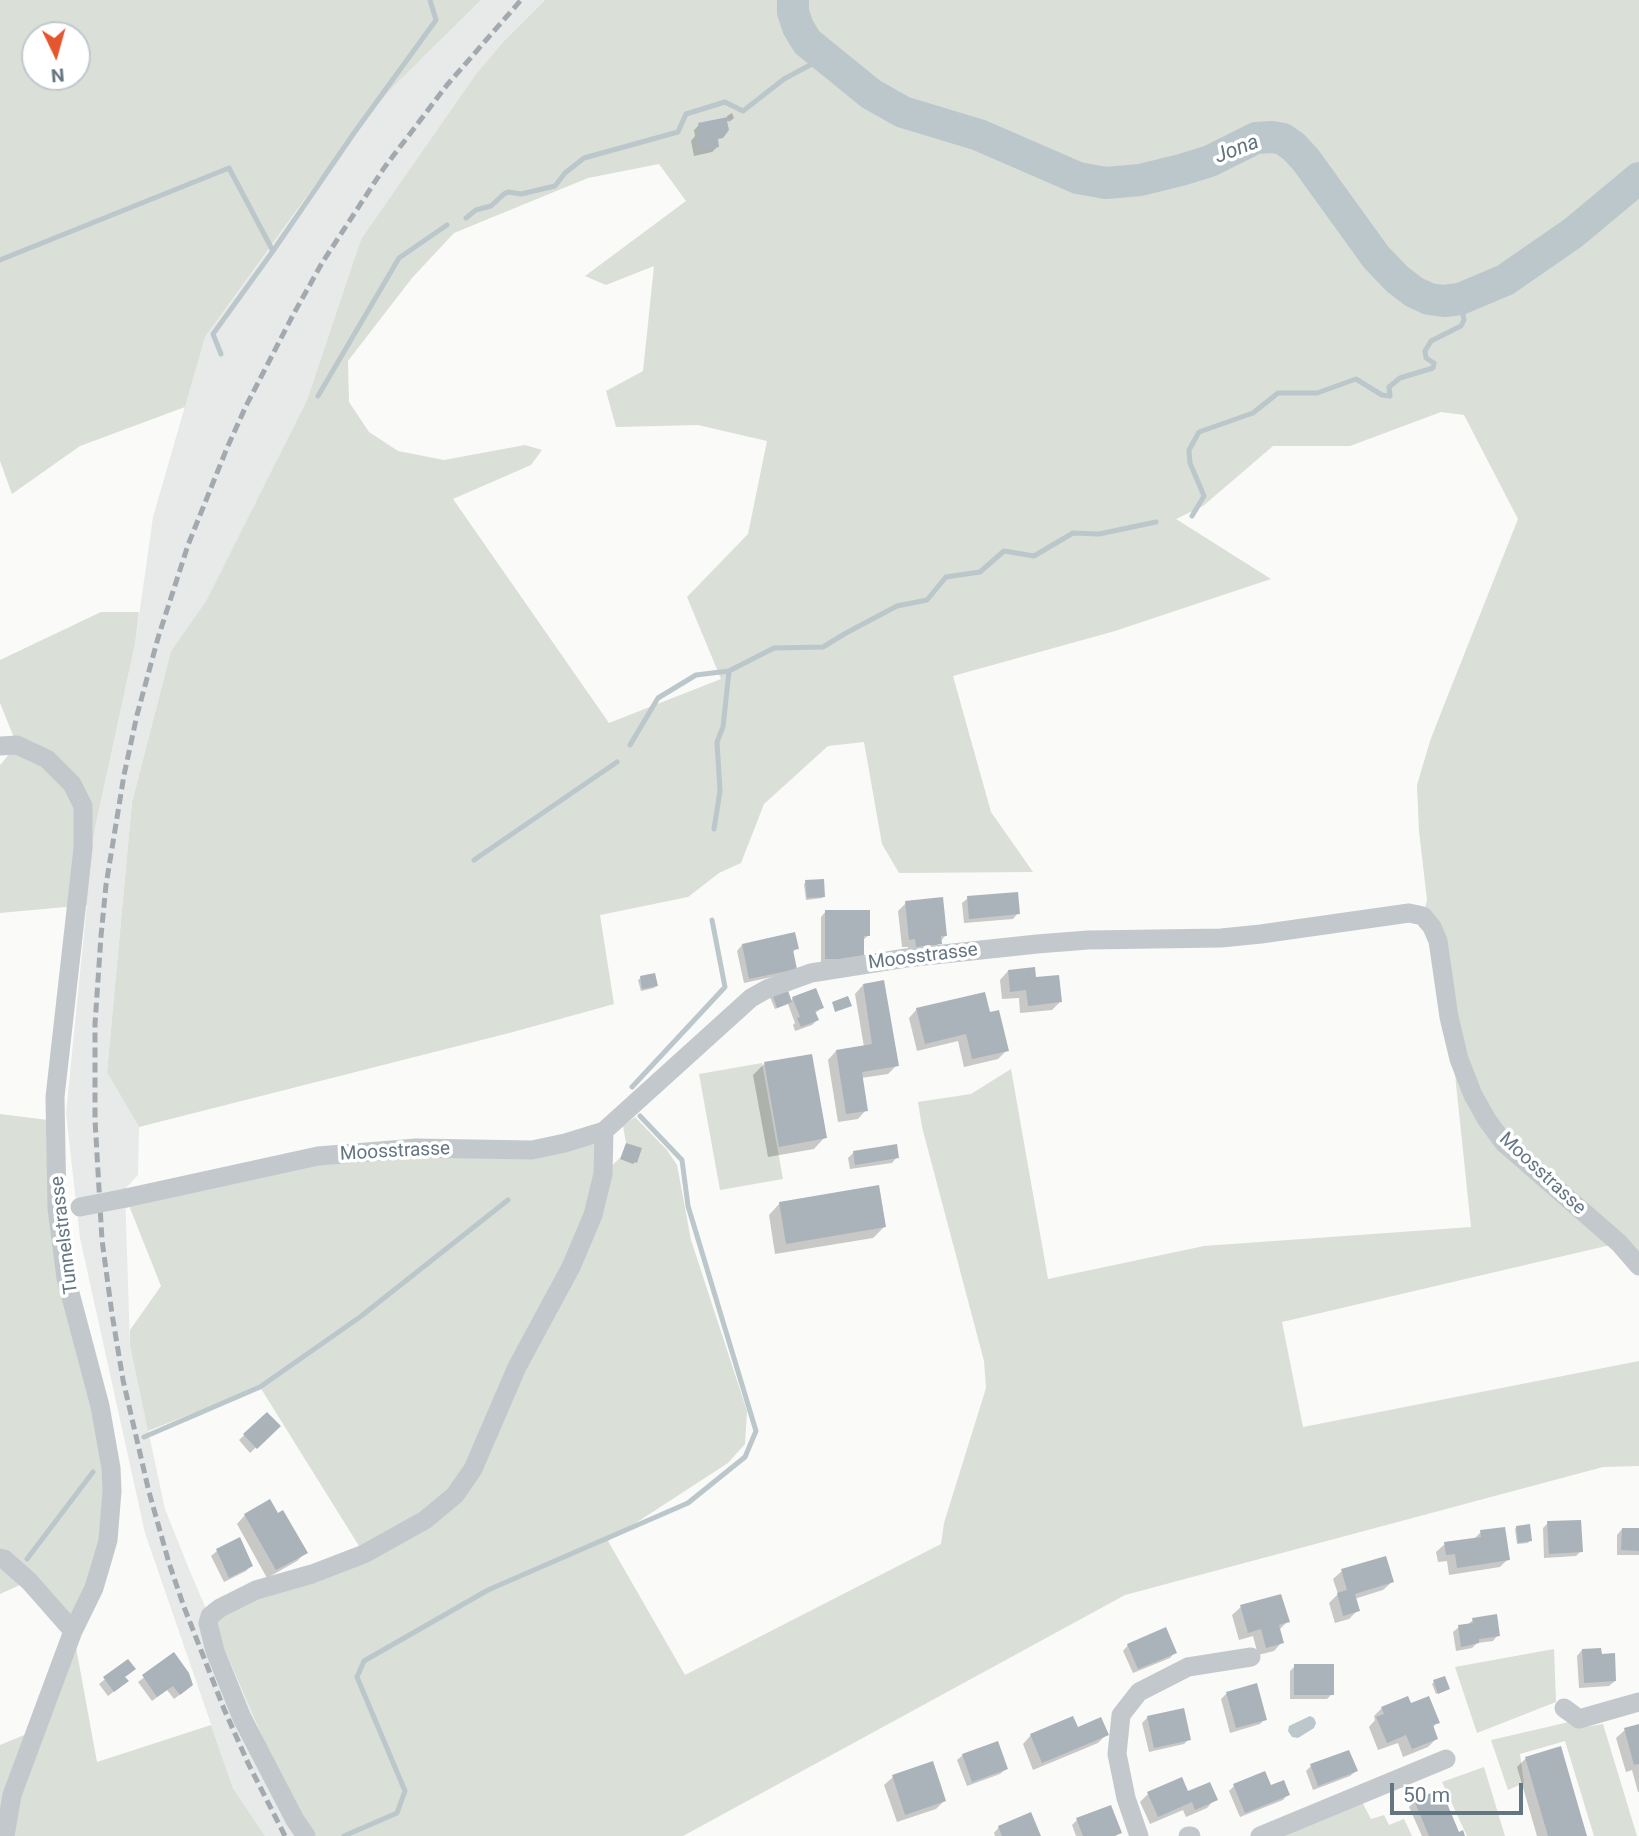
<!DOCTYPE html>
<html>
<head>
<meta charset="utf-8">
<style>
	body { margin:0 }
	#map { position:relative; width:1639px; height:1836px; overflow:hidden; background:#fafaf8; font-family:Roboto,sans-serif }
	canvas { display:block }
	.north { position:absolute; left:21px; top:21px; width:70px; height:70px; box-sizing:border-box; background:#fff; border:2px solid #c1c8cd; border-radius:50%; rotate:175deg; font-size:19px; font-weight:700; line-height:28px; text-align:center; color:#657683 }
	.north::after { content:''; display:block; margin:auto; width:24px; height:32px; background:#e4572e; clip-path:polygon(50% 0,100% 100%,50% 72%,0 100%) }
	.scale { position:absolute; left:1390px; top:1783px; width:133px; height:32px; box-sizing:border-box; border:4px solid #657683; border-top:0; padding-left:9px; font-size:21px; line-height:24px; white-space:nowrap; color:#657683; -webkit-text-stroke:5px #fff; paint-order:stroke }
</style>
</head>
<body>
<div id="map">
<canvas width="1639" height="1836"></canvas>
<div class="north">N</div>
<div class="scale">50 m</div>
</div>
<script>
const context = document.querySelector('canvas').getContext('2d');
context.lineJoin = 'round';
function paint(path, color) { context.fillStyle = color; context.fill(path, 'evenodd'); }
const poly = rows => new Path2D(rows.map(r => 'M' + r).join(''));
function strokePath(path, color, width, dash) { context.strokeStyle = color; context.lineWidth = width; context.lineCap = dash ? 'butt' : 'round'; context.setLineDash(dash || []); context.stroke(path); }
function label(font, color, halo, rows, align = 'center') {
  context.font = font + ' Roboto,sans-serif'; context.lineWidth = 7; context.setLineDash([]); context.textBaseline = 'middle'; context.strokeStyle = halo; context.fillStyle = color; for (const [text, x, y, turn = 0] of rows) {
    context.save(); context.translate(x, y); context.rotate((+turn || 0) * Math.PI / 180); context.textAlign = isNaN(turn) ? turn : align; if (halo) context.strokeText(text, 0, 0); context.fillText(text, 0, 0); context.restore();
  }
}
paint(poly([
	[481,0,545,0,503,42,476,74,361,239,307,400,206,601,171,651,132,802,107,1071,139,1127,138,1175,125,1189,130,1346,165,1509,191,1574,305,1836,265,1836,233,1788,145,1533,80,1238,66,1113,94,833,135,644,153,517,205,337,354,133,392,88]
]), '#e8e9e9');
paint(poly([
	[0,0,481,0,392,88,354,133,318,181,205,337,185,407,80,446,12,494,0,461],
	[77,35,77,77,35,77,35,35],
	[545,0,1639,0,1639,1266,1619,1243,1282,1322,1303,1427,1639,1361,1639,1466,1603,1467,1125,1595,683,1836,305,1836,210,1616,364,1554,260,1387,148,1431,130,1346,130,1330,161,1286,126,1198,318,1156,532,1150,604,1131,604,1173,621,1157,626,1143,623,1126,635,1117,667,1150,677,1165,691,1240,747,1411,745,1444,728,1463,608,1541,685,1675,941,1544,944,1523,986,1388,984,1361,922,1127,918,1102,971,1094,1011,1069,1048,1279,1204,1246,1471,1227,1449,1017,1423,916,1427,900,1419,831,1417,785,1430,741,1444,705,1518,519,1464,415,1441,412,1350,446,1273,446,1203,506,1176,519,1271,579,1115,631,953,676,991,812,1033,872,899,873,882,844,864,742,828,746,764,804,741,863,719,873,688,897,600,915,614,1004,513,1032,139,1127,107,1072,132,802,171,651,206,601,307,400,361,239,476,74,503,42],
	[659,164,686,201,585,276,606,285,654,266,643,371,606,391,616,427,698,425,767,441,748,534,687,597,721,679,609,723,453,499,531,465,542,450,525,445,444,460,398,451,369,432,349,402,348,361,412,278,454,233,588,178],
	[101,612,139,612,135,644,94,833,87,905,0,913,0,765,17,745,0,703,0,660],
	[762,1063,783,1179,720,1190,699,1074],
	[0,1114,56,1121,57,1208,112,1491,73,1631,97,1762,211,1725,233,1788,265,1836,0,1836,0,1745,34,1731,73,1631,29,1581,0,1594],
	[1554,1649,1556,1702,1477,1733,1455,1667],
	[1569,1722,1579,1728,1603,1724,1637,1836,1594,1836,1565,1741,1520,1754,1524,1783,1508,1790,1491,1740],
	[1484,1767,1505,1836,1467,1836,1442,1782],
	[1362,1802,1371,1819,1384,1815,1389,1825,1404,1819,1412,1836,1276,1836]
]), '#dadfd7');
paint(poly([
	[1310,1716,1314,1718,1316,1723,1314,1728,1298,1738,1292,1737,1288,1731,1289,1726]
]), '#bbc7cb');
paint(poly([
	[732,113,734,118,729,122,728,119,709,139,717,147,712,152,694,156,691,141,695,136,694,130,699,125,728,119,727,116],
	[806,882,824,896,822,898,806,900,804,884],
	[968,898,1018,913,1013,919,964,923,962,903],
	[906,903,946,935,931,952,908,955,908,947,902,947,898,911],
	[826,911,869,935,863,940,862,958,821,964,821,917],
	[742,945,797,948,792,953,790,973,744,983,737,951],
	[1008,971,1060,1002,1052,1010,1020,1013,1019,998,1002,999,1000,980],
	[641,978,656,986,654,988,641,991,638,980],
	[863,985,897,1065,888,1074,861,1078,866,1110,858,1119,838,1122,828,1060,836,1051,864,1047,855,994],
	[773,995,790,1002,793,998,822,1008,814,1014,817,1020,812,1025,795,1031,793,1025,795,1023,788,1004,775,1009,770,997],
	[917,1009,988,1014,1007,1050,998,1059,964,1067,958,1041,917,1051,909,1018],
	[764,1064,825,1137,814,1149,768,1157,753,1075],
	[626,1145,635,1162,633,1164,620,1159],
	[853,1153,897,1157,892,1163,850,1169,848,1158],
	[780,1203,884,1227,873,1238,775,1254,769,1215],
	[267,1414,278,1426,250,1453,239,1440],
	[245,1515,305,1553,297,1561,267,1578,237,1524],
	[1548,1523,1581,1551,1576,1556,1544,1558,1543,1528],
	[1517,1527,1530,1540,1528,1543,1517,1544,1515,1529],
	[1622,1529,1639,1530,1639,1555,1617,1555,1617,1535],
	[1481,1532,1508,1559,1500,1567,1449,1575,1447,1561,1438,1562,1436,1552,1445,1544,1473,1540],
	[239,1540,251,1566,246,1571,224,1582,211,1556,217,1551],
	[1342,1571,1392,1582,1383,1590,1354,1599,1358,1610,1349,1619,1335,1623,1329,1603,1338,1594,1333,1579],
	[1241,1607,1288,1621,1279,1630,1282,1642,1274,1651,1258,1655,1253,1636,1239,1640,1232,1615],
	[1473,1620,1498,1635,1493,1641,1477,1643,1472,1648,1456,1651,1453,1632,1459,1627,1467,1625],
	[1128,1645,1175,1652,1170,1658,1133,1673,1123,1651],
	[1582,1650,1615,1681,1609,1686,1579,1688,1577,1656],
	[174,1655,186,1690,174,1699,167,1690,152,1701,138,1682],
	[128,1661,121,1686,108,1696,99,1684],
	[1295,1666,1332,1694,1327,1699,1290,1699,1290,1671],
	[1434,1682,1445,1691,1436,1694,1432,1684],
	[1256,1685,1265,1719,1260,1724,1230,1733,1221,1699,1226,1694],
	[1410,1705,1438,1722,1432,1728,1436,1739,1428,1747,1403,1757,1398,1743,1378,1750,1369,1727,1375,1720,1374,1716,1382,1708],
	[1148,1717,1189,1739,1184,1744,1149,1752,1142,1723],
	[1639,1726,1639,1792,1638,1792,1632,1770,1626,1772,1616,1738,1625,1730],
	[1077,1729,1106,1735,1098,1743,1033,1770,1023,1744,1031,1735],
	[1560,1749,1585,1836,1537,1836,1517,1767,1525,1759],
	[963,1755,1006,1769,1000,1774,967,1786,957,1760],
	[1311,1766,1356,1771,1350,1776,1313,1790,1306,1771],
	[893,1777,944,1801,936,1809,897,1822,884,1785],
	[1234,1786,1288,1794,1283,1800,1240,1817,1229,1791],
	[1440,1791,1458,1834,1463,1836,1422,1836,1409,1807,1415,1801],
	[1148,1794,1215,1799,1207,1808,1186,1817,1183,1810,1150,1824,1140,1802],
	[1077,1820,1119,1833,1116,1836,1076,1836,1072,1825],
	[999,1827,1039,1836,995,1836,994,1833]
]), '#0003');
strokePath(poly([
	[466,218,476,210,491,206,504,194,508,192,521,194,555,186,565,173,584,158,678,132,686,114,725,102,743,111,784,79,825,57],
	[0,260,229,168,273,251],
	[221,354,213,334,273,251,354,133,436,20,430,0],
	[318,396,399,258,447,225],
	[1192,516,1204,496,1190,463,1189,450,1199,432,1253,413,1278,393,1317,393,1356,379,1382,395,1390,396,1389,387,1400,378,1433,368,1434,363,1426,358,1425,351,1431,341,1461,326,1464,320,1460,299],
	[630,745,658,698,696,675,729,671],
	[714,829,720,791,717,742,723,727,729,671,774,648,823,647,846,633,897,606,927,600,946,577,980,572,1004,551,1034,556,1073,533,1099,534,1156,522],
	[474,860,617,762],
	[632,1087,725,987,712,920],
	[144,1437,260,1387,360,1317,508,1200],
	[27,1559,93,1472],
	[344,1836,397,1813,405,1791,357,1677,364,1661,488,1590,688,1503,745,1457,756,1431,688,1206,682,1160,640,1116]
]), '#bbc7cb', 5);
strokePath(poly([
	[793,0,793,12,798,27,807,42,871,94,903,112,979,135,1078,178,1106,183,1140,180,1181,170,1210,161,1256,138,1272,137,1283,139,1294,147,1306,160,1376,257,1397,279,1414,292,1429,299,1444,301,1460,299,1505,280,1573,233,1639,178]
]), '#bbc7cb', 32);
paint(poly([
	[728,117,729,121,727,121,729,130,723,138,718,139,719,147,699,151,695,134,700,133,698,123],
	[824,879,825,897,807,898,805,880],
	[1018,892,1020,914,969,919,967,896],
	[943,897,947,936,941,936,942,944,916,947,915,939,909,940,905,901],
	[825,910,870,910,870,936,864,936,864,959,825,959],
	[795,932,799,949,793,950,797,969,749,979,742,944],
	[1035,967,1036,977,1059,975,1062,1002,1028,1006,1026,990,1010,992,1008,970],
	[655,973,658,986,642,989,640,976],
	[884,980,899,1066,862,1072,868,1111,846,1114,836,1050,872,1044,863,984],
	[787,988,792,1002,777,1008,772,993],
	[816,988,824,1008,815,1011,819,1020,801,1027,797,1018,800,1017,792,997],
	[985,992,990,1012,999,1010,1009,1051,972,1059,966,1034,925,1044,916,1008],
	[848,996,852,1006,835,1012,832,1002],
	[812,1054,827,1138,779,1147,764,1062],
	[626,1143,642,1148,637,1163,621,1157],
	[897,1144,899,1158,855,1165,853,1151],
	[879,1185,886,1227,786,1244,779,1202],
	[267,1412,281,1426,257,1449,243,1434],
	[270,1499,278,1513,283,1510,308,1553,276,1570,244,1514],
	[1581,1520,1583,1552,1549,1554,1547,1521],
	[1530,1524,1532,1541,1518,1543,1516,1526],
	[1505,1527,1510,1560,1457,1568,1455,1554,1446,1555,1444,1542,1481,1537,1480,1530],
	[1622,1528,1639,1528,1639,1551,1621,1550],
	[240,1537,253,1566,229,1578,216,1549],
	[1386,1556,1394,1582,1355,1594,1360,1611,1343,1616,1337,1593,1347,1590,1341,1569],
	[1281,1594,1290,1622,1279,1625,1284,1643,1266,1648,1261,1629,1248,1633,1240,1605],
	[1497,1614,1500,1636,1479,1639,1479,1643,1461,1647,1458,1625,1473,1623,1472,1618],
	[1166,1627,1177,1653,1138,1669,1127,1644],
	[1601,1648,1602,1654,1615,1653,1616,1681,1584,1683,1582,1649],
	[174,1652,189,1673,193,1685,180,1695,173,1686,157,1697,142,1675],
	[128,1659,136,1669,125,1677,129,1681,114,1692,103,1677],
	[1294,1664,1334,1664,1334,1695,1294,1695],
	[1445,1676,1450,1689,1438,1694,1433,1680],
	[1257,1683,1267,1720,1236,1728,1226,1692],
	[1408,1696,1411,1703,1429,1696,1440,1723,1433,1725,1438,1739,1412,1749,1406,1735,1387,1743,1376,1717,1384,1714,1381,1707],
	[1184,1708,1191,1740,1154,1748,1147,1716],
	[1073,1716,1078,1727,1101,1717,1109,1735,1042,1763,1030,1734],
	[1639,1724,1639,1764,1634,1765,1624,1728],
	[998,1741,1008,1769,972,1782,962,1754],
	[1561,1746,1580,1812,1587,1836,1548,1836,1525,1757],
	[1349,1750,1358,1771,1318,1786,1310,1764],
	[933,1761,946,1801,905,1815,892,1775],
	[1265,1771,1271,1785,1284,1780,1290,1795,1245,1813,1233,1784],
	[1182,1777,1188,1791,1210,1782,1218,1800,1195,1810,1192,1802,1158,1817,1147,1792],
	[1441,1789,1459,1832,1463,1830,1465,1836,1429,1836,1414,1800],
	[1111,1805,1122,1833,1114,1836,1083,1836,1076,1818],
	[1031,1812,1041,1836,1002,1836,998,1826]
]), '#aab3b9');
strokePath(poly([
	[0,746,17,745,47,759,72,784,83,806,83,848,55,1097,57,1208,66,1278,100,1406,111,1468,112,1491,108,1540,102,1561,94,1588,73,1631,12,1795,5,1836],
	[126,1198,318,1156,416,1148,532,1150,565,1143,604,1131,751,998,767,989,811,973,906,958,1037,944,1088,940,1221,938,1261,934,1409,913,1423,916,1432,927,1438,941,1449,1017,1459,1059,1473,1095,1487,1120,1504,1143,1619,1243,1639,1266],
	[0,1558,4,1559,29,1581,73,1631],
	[1564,1708,1579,1719,1639,1702],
	[306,1836,295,1820,242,1718,215,1651,208,1623,210,1616,220,1608,256,1590,312,1574,364,1554,425,1520,455,1495,473,1469,517,1367,571,1267,593,1215,603,1174,604,1131],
	[1139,1836,1126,1798,1117,1754,1121,1715,1139,1692,1188,1667,1251,1657],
	[1188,1836,1191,1836],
	[1260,1836,1446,1759]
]), '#c3c8cc', 19);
strokePath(poly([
	[285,1836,248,1763,224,1709,184,1607,169,1563,149,1492,123,1380,112,1314,102,1240,95,1120,95,1024,101,936,106,885,124,775,137,715,158,638,188,545,227,448,246,406,293,315,322,263,384,168,447,85,521,0]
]), '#a2aab0', 5, [10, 5]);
strokePath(poly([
	[80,1207,126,1198]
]), '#c3c8cc', 19);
label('19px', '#657683', '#fff', [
	["Moosstrasse",923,957,-7],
	["Moosstrasse",395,1152,-3],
	["Moosstrasse",1542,1174,43],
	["Tunnelstrasse",65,1235,-97]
]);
label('italic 21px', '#60757c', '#fff', [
	["Jona",1237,150,-21]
]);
</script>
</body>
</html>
